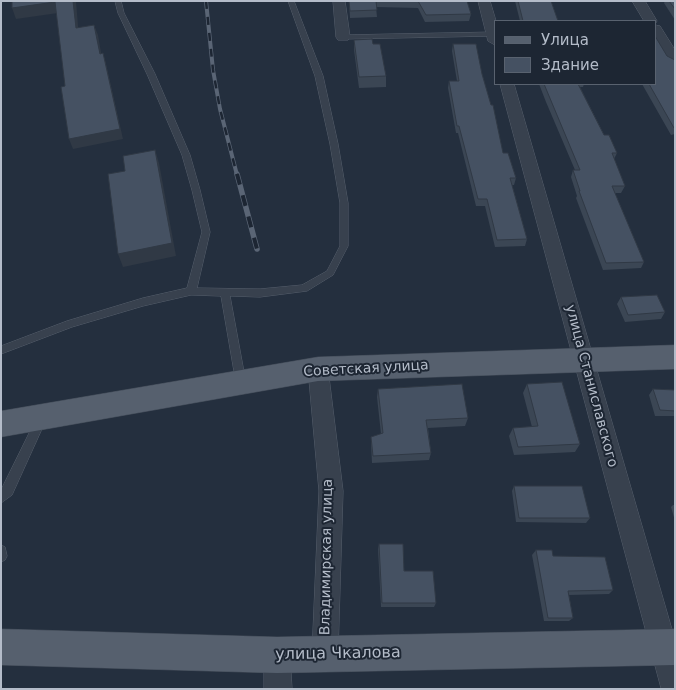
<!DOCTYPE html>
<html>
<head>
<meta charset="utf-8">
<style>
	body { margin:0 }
	#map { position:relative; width:676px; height:690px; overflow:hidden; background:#242f3e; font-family:"DejaVu Sans",sans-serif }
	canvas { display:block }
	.frame { position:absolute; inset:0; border:2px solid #b4bcc9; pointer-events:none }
	.legend { position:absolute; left:494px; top:20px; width:162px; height:65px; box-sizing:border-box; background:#1d2633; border:1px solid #59626f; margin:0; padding:6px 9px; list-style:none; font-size:15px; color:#b4bcc9 }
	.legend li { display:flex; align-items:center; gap:10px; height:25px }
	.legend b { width:25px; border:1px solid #59626f }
</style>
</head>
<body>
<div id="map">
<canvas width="676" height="690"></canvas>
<div class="frame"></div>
<ul class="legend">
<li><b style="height:6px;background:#56606e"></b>Улица</li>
<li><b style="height:14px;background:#455162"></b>Здание</li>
</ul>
</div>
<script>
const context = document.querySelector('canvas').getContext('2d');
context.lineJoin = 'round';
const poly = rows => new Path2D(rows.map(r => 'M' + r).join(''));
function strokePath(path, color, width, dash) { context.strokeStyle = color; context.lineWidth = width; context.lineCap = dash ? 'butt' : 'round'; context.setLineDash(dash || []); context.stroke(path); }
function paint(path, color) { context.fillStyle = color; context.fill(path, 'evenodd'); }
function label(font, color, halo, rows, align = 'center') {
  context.font = font + ' "DejaVu Sans",sans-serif'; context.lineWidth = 4; context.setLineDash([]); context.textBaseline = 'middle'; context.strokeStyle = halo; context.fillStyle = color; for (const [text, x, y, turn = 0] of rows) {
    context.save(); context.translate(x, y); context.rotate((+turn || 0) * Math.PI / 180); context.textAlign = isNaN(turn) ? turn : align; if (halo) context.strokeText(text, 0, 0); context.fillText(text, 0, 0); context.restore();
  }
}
const service = poly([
	[115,1,121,1,124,13,155,74,190,155,200,190,210,232,197,288,260,289,302,285,327,271,340,246,340,203,330,144,315,76,288,1,294,1,323,76,338,144,348,203,348,246,333,275,307,291,260,297,230,296,246,383,245,386,241,387,237,386,236,383,221,296,191,295,143,306,72,327,1,354,1,346,67,321,143,298,187,288,202,232,192,190,182,155,147,74,118,13,115,1],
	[495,32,495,36,343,39,340,37,343,35,495,32],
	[41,415,45,417,46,420,12,495,1,503,1,490,37,417,41,415],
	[1,545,5,547,7,556,5,560,1,562,1,545]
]);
const minor = poly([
	[333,1,345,1,350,37,348,40,338,40,336,37,333,1],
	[478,1,490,1,496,21,495,45,488,41,478,1],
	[632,1,645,1,657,21,655,24,655,21,644,21,632,1],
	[655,25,660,26,675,50,675,66,670,65,655,40,655,25],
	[500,84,514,84,675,640,675,689,661,688,500,84],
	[318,360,325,363,328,369,343,491,338,654,334,663,325,667,316,663,312,654,319,491,308,369,311,363,318,360],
	[277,642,286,646,290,655,292,689,264,689,264,655,268,646,277,642]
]);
const primary = poly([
	[675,345,675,369,318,381,1,437,1,411,318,357,675,345],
	[1,629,277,637,675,629,675,665,277,673,1,665,1,629]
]);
strokePath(service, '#565f6c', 1);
strokePath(minor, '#565f6c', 1);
strokePath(primary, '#414a57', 1);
paint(service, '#38414e');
paint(minor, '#38414e');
paint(primary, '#56606e');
const railFar1 = poly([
	[206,1,213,70,220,109,237,175]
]);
const rail = poly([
	[237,174,257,249]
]);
strokePath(railFar1, '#5a6575', 4);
strokePath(rail, '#5a6575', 5.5);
strokePath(railFar1, '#1d2633', 2.5, [8]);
strokePath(rail, '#1d2633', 4, [11]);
paint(poly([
	[349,1,467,1,471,14,469,21,425,22,418,8,376,7,377,17,350,18],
	[515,1,551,1,558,21,520,21],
	[665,1,675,1,675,20,664,3],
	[354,40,373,44,386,76,386,87,359,88,354,50],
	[453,44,482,74,503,153,516,178,514,185,512,185,527,239,525,246,495,247,485,206,476,206,458,133,456,133,448,88,449,81,457,81,452,51],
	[667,56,675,60,675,134,671,135,642,84,655,84],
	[539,84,584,84,583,87,580,87,604,135,617,153,614,159,625,186,621,193,615,193,644,262,641,268,603,270,576,198,577,196,571,177,573,170,575,170,546,102],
	[621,297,665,312,661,319,625,322,617,304],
	[527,384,580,444,575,452,514,455,509,436,513,428,532,427,523,393],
	[378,389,468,418,465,426,428,428,431,453,429,460,372,463,371,444,371,437,381,434,377,397],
	[653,389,675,390,675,416,655,416,649,395],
	[514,486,590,518,586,523,516,522,512,491],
	[673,505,675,505,675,521,671,507],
	[379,544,436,603,434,607,381,607,378,549],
	[536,550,553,556,613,590,609,594,569,595,573,618,569,621,544,621,532,555]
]), '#3b4654');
paint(poly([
	[73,1,76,1,79,38,76,28],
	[55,2,58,13,16,19,12,8],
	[94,25,98,35,103,64,100,54],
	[103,53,106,64,123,139,73,149,69,139],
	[155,150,159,163,176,256,123,267,118,254]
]), '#303945');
const building = poly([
	[12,1,73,1,76,28,94,25,100,54,103,53,120,129,69,139,61,87,65,86,55,2,12,8,12,1],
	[349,1,376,1,377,10,350,11,349,1],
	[418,1,467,1,471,14,426,15,418,1],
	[518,1,551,1,558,21,523,21,518,1],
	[669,1,675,1,675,9,669,1],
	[655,36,667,56,675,60,675,128,674,128,649,84,655,84,655,36],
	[372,39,373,44,380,44,386,76,359,77,354,40,372,39],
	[453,44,476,44,482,74,491,105,493,105,503,153,508,153,516,178,510,178,527,239,497,240,487,199,478,199,459,126,457,126,449,81,459,81,453,44],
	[544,84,578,84,604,135,609,135,617,153,612,153,625,186,612,186,644,262,606,263,579,191,580,191,573,170,580,170,544,84],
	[155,150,172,243,118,254,108,174,125,171,123,156,155,150],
	[657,295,665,312,628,315,621,297,657,295],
	[562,382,580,444,518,447,513,428,538,426,527,384,562,382],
	[462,384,468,418,426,420,431,453,373,456,371,437,383,433,378,389,462,384],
	[653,389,675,390,675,411,660,410,653,389],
	[514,486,582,486,590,518,519,518,514,486],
	[379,544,403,544,404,571,433,571,436,603,382,603,379,544],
	[536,550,552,550,553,556,605,557,613,590,568,591,573,618,548,618,536,550]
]);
paint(building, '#455162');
strokePath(building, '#303945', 1);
label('14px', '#b4bcc9', '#1d2633', [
	["Советская улица",366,369,-3],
	["улица Станиславского",591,386,75],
	["Владимирская улица",327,557,-89]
]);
label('16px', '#b4bcc9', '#1d2633', [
	["улица Чкалова",338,654,-1]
]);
</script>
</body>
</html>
